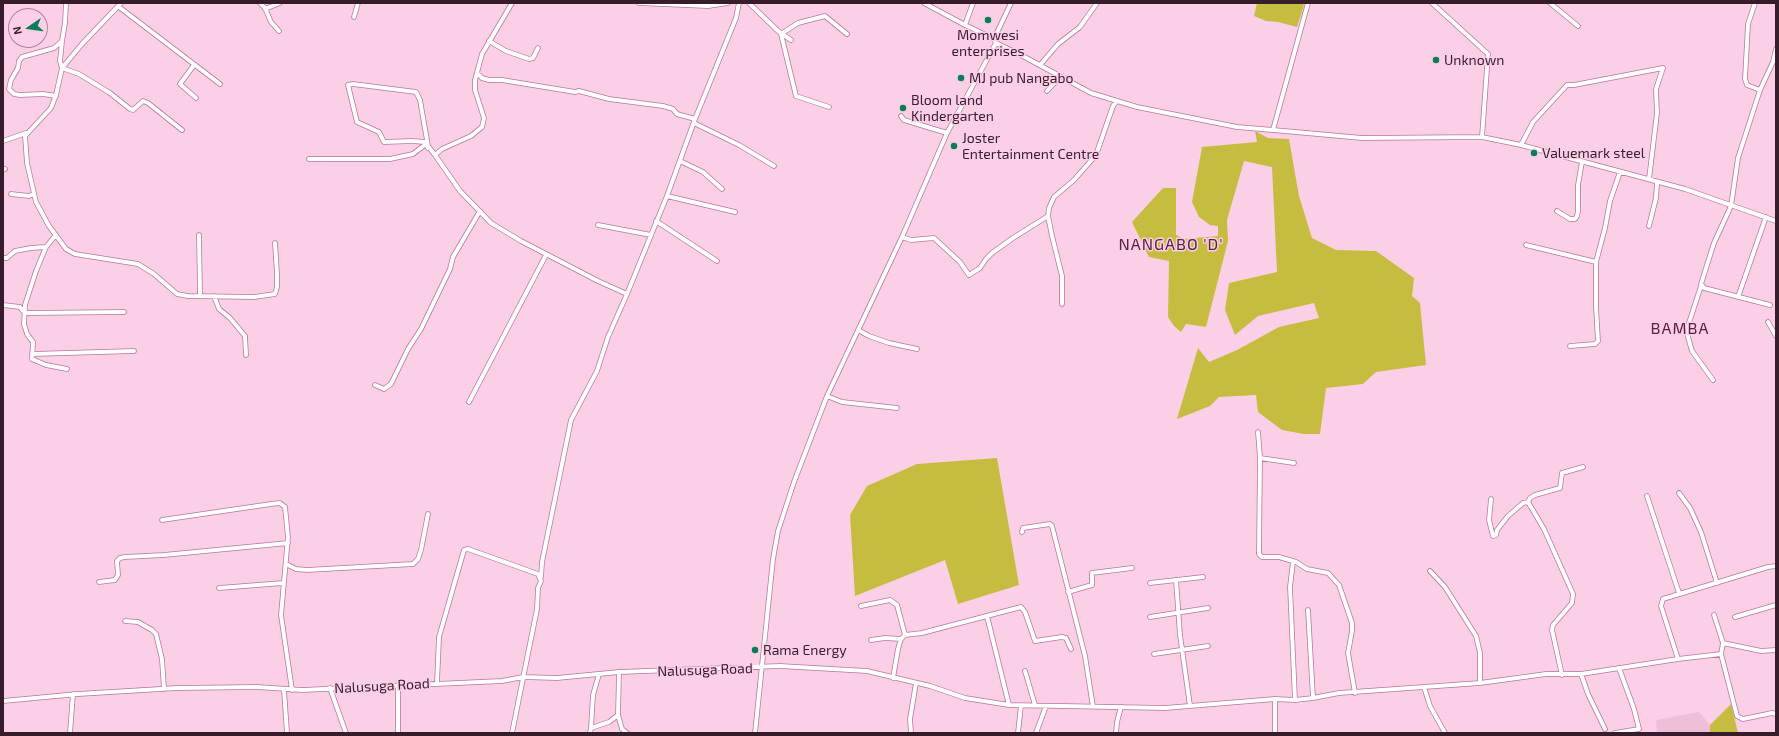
<!DOCTYPE html>
<html>
<head>
<meta charset="utf-8">
<style>
	body { margin:0 }
	#map { position:relative; width:1779px; height:736px; overflow:hidden; background:#fbcfe6; font-family:"Exo 2",sans-serif }
	canvas { display:block }
	.frame { position:absolute; inset:0; border:4px solid #371c2c; pointer-events:none }
	.north { position:absolute; left:8px; top:8px; width:40px; height:40px; box-sizing:border-box; background:#fbcfe6; border:1px solid #ad879c; border-radius:50%; rotate:257deg; font-size:11px; font-weight:700; line-height:16px; text-align:center; color:#371c2c }
	.north::after { content:''; display:block; margin:auto; width:14px; height:18px; background:#087d5a; clip-path:polygon(50% 0,100% 100%,50% 72%,0 100%) }
</style>
</head>
<body>
<div id="map">
<canvas width="1779" height="736"></canvas>
<div class="frame"></div>
<div class="north">N</div>
</div>
<script>
const context = document.querySelector('canvas').getContext('2d');
context.lineJoin = 'round';
function paint(path, color) { context.fillStyle = color; context.fill(path, 'evenodd'); }
const poly = rows => new Path2D(rows.map(r => 'M' + r).join(''));
function strokePath(path, color, width, dash) { context.strokeStyle = color; context.lineWidth = width; context.lineCap = dash ? 'butt' : 'round'; context.setLineDash(dash || []); context.stroke(path); }
function label(font, color, halo, rows, align = 'center') {
  context.font = font + ' "Exo 2",sans-serif'; context.lineWidth = 3; context.setLineDash([]); context.textBaseline = 'middle'; context.strokeStyle = halo; context.fillStyle = color; for (const [text, x, y, turn = 0] of rows) {
    context.save(); context.translate(x, y); context.rotate((+turn || 0) * Math.PI / 180); context.textAlign = isNaN(turn) ? turn : align; if (halo) context.strokeText(text, 0, 0); context.fillText(text, 0, 0); context.restore();
  }
}
paint(poly([
	[1699,712,1710,725,1710,733,1657,733,1656,720]
]), '#eebfd9');
paint(poly([
	[1257,3,1302,3,1304,5,1297,27,1278,22,1266,21,1254,16],
	[1255,131,1268,138,1289,139,1299,196,1312,238,1336,250,1376,251,1414,278,1412,296,1420,303,1426,365,1376,372,1363,384,1326,388,1320,434,1304,434,1282,430,1258,412,1256,395,1219,397,1210,406,1177,419,1198,348,1209,362,1237,350,1279,327,1319,318,1314,303,1258,316,1235,335,1225,310,1229,283,1277,272,1272,167,1244,161,1227,220,1228,241,1206,327,1186,324,1181,332,1174,326,1168,317,1169,261,1149,257,1132,222,1163,188,1176,188,1176,235,1184,239,1218,236,1218,226,1210,225,1199,217,1192,202,1202,147,1257,142],
	[997,458,1019,585,958,604,945,560,855,596,850,515,867,486,917,464],
	[1731,704,1738,733,1710,733,1710,725]
]), '#c6bd40');
const minor = poly([
	[121,3,82,44,62,68,56,95,51,108,25,136,27,163,36,202,49,226,66,249,75,254,138,264,154,274,177,294,188,296,254,297,275,294,277,287,277,274,275,243],
	[260,3,265,8,271,22,279,31],
	[512,3,482,54,475,80,475,90,484,118,482,127,471,136,442,149,435,155,460,191,491,223,521,241,598,281,627,294,667,196,695,119,736,18,739,3],
	[639,3,708,6,728,3],
	[749,3,778,31,791,40],
	[924,3,965,25,994,39],
	[1432,3,1488,54,1482,137],
	[1550,3,1578,26],
	[1755,3,1748,24,1745,79,1747,85,1760,90],
	[119,7,220,84],
	[265,9,280,3],
	[354,17,358,3],
	[965,25,973,3],
	[62,41,60,61,62,68,79,74,110,93,130,109,133,110,143,101,148,103,182,130],
	[489,41,506,51,529,59,533,58,538,48],
	[996,43,1021,55,1091,93,1137,107,1237,127,1273,130,1362,138,1482,137,1521,145,1685,189,1776,221],
	[194,65,180,84,196,98],
	[1040,65,1058,44,1080,27,1097,3],
	[477,73,482,78,489,80,502,80,575,92,579,91,609,99,663,106,673,109,677,114,695,119],
	[1047,91,1060,77],
	[56,96,43,94,20,95,14,94,9,89,11,80,18,68,19,61,22,57,54,48,62,41,65,23,66,3],
	[829,107,796,96,781,34,798,23,825,16,847,34],
	[901,116,904,120,947,133],
	[694,123,739,145,774,166],
	[1273,130,1308,3],
	[3,141,26,133],
	[1521,145,1533,122,1567,85,1574,85,1663,68,1656,89,1657,113,1649,179],
	[428,148,425,142,412,141,384,142,379,132,357,122,348,85,353,84,416,92,420,100,428,146,435,155],
	[309,159,390,159,413,154,426,144],
	[680,161,703,172,722,189],
	[3,170,5,169],
	[11,194,29,196,34,194],
	[667,196,735,212],
	[1557,211,1570,219,1575,219,1577,216,1578,211,1578,185,1582,162],
	[1048,216,1052,236,1062,276,1062,304],
	[656,221,717,261],
	[598,225,651,235],
	[1649,226,1656,198,1657,183],
	[199,235,200,296],
	[55,236,46,247,36,271,25,305,24,324,27,334,33,342,32,359,46,365,67,369],
	[902,237,911,240,934,238,960,262,969,275,980,268,986,259,992,253,1013,238,1048,216,1049,208,1054,197,1074,180,1096,155,1113,106,1116,102],
	[1526,245,1596,262],
	[3,258,7,258,15,251,31,248,46,247],
	[1701,286,1687,329,1688,337,1692,351,1713,380],
	[214,296,219,309,230,318,245,336,246,355],
	[1738,297,1766,217],
	[3,305,20,307,23,311,28,313,124,312],
	[1770,305,1704,288,1701,284,1714,243,1731,206,1738,158,1760,90,1773,62,1776,49],
	[1768,322,1776,336],
	[858,330,869,336,889,343,917,349],
	[1570,346,1595,344,1598,341,1596,307,1596,262,1605,228,1610,201,1620,172],
	[32,354,134,351],
	[375,385,384,389,391,384,408,349,421,329,450,269,453,257,480,211],
	[827,396,842,402,897,408],
	[469,402,546,255],
	[1258,432,1260,458,1259,554,1262,557,1279,557,1296,562,1307,569,1328,573,1339,585,1352,623,1352,631,1348,653,1355,693],
	[1260,458,1294,463],
	[1679,493,1690,508,1701,532,1717,583],
	[1647,496,1679,593],
	[1491,499,1489,520,1493,536,1496,535,1497,530,1508,516,1523,503,1528,502,1544,529,1573,594,1572,603,1553,625,1552,630,1562,675],
	[1528,502,1530,498,1535,495,1560,488,1562,473,1583,467],
	[162,520,271,504,280,503,285,507,288,537,281,615,292,690],
	[1022,532,1023,528,1050,524,1052,526,1085,656,1093,707],
	[1293,562,1290,587,1295,700],
	[286,564,296,569,307,570,413,564,418,559,421,550,428,514],
	[1430,571,1445,587,1476,636,1480,653,1480,683],
	[541,577,542,562,571,420,597,371,608,337,627,294],
	[1176,580,1180,635,1190,706],
	[99,582,115,580,118,575,117,561,120,558,125,557,164,555,288,543],
	[1150,583,1203,577],
	[219,588,283,583],
	[1068,592,1092,585,1092,573,1132,568],
	[861,606,890,600,897,605,905,635,901,639,898,649,893,678],
	[1308,610,1313,698],
	[1714,615,1723,643],
	[987,616,1009,705],
	[1150,617,1208,608],
	[1735,617,1776,605],
	[125,621,138,622,152,630,156,634,162,659,164,689],
	[905,635,922,633,1021,607,1025,612,1035,641,1062,637,1066,638,1071,649],
	[871,640,885,638,901,639],
	[1154,654,1208,646],
	[1721,654,1737,716,1743,719,1772,713,1776,714],
	[1678,659,1661,606,1663,599,1768,567,1776,566],
	[1025,671,1035,705],
	[619,672,618,715,622,729,627,733],
	[1581,674,1588,694,1605,729],
	[437,683,439,637,464,550,468,549,538,574,541,581,538,588,537,609,512,733],
	[398,685,398,733],
	[1424,687,1430,706,1445,733],
	[330,688,346,733],
	[284,690,287,733],
	[1275,699,1275,733],
	[3,701,78,694,177,688,257,687,302,690,502,681,523,677,557,678,619,672,780,666,867,671,930,686,965,698,1009,705,1165,708,1275,699,1295,700,1313,698,1339,693,1480,683,1546,674,1581,674,1678,659,1721,654,1723,643,1761,651,1776,650],
	[591,728,593,695,599,674],
	[70,733,73,694],
	[590,733,591,728,609,722,618,715],
	[755,733,773,559,778,531,794,482,827,396,902,237,947,133,996,43,994,39,1011,3],
	[911,733,910,719,916,683],
	[1018,733,1021,705],
	[1036,733,1046,706],
	[1116,733,1117,722,1121,707],
	[1615,733,1639,729,1634,709,1619,668]
]);
strokePath(minor, '#b7769b', 5.5);
strokePath(minor, '#fff', 4);
for (const [x, y, r, color] of [
	[988,20,4,"#087d5a"],
	[1436,60,4,"#087d5a"],
	[961,78,4,"#087d5a"],
	[903,108,4,"#087d5a"],
	[954,146,4,"#087d5a"],
	[1534,153,4,"#087d5a"],
	[755,650,4,"#087d5a"]
]) { const dot = new Path2D(); dot.arc(x, y, r, 0, 2 * Math.PI); context.fillStyle = color; context.fill(dot); strokePath(dot, '#fbcfe6', 1.5); }
label('14px', '#371c2c', '#fbcfe6', [
	["Momwesi",988,35,"center"],
	["enterprises",988,51,"center"],
	["Unknown",1444,60],
	["MJ pub Nangabo",969,78],
	["Bloom land",911,100],
	["Kindergarten",911,116],
	["Joster",962,138],
	["Entertainment Centre",962,154],
	["Valuemark steel",1542,153],
	["Rama Energy",763,650]
], 'left');
label('14px', '#371c2c', '#fbcfe6', [
	["Nalusuga Road",705,670,-2],
	["Nalusuga Road",382,686,-3]
]);
context.letterSpacing = '1px';
label('16px', '#592043', '#fbcfe6', [
	["NANGABO 'D'",1171,245],
	["BAMBA",1680,329]
]);
context.letterSpacing = '0px';
</script>
</body>
</html>
